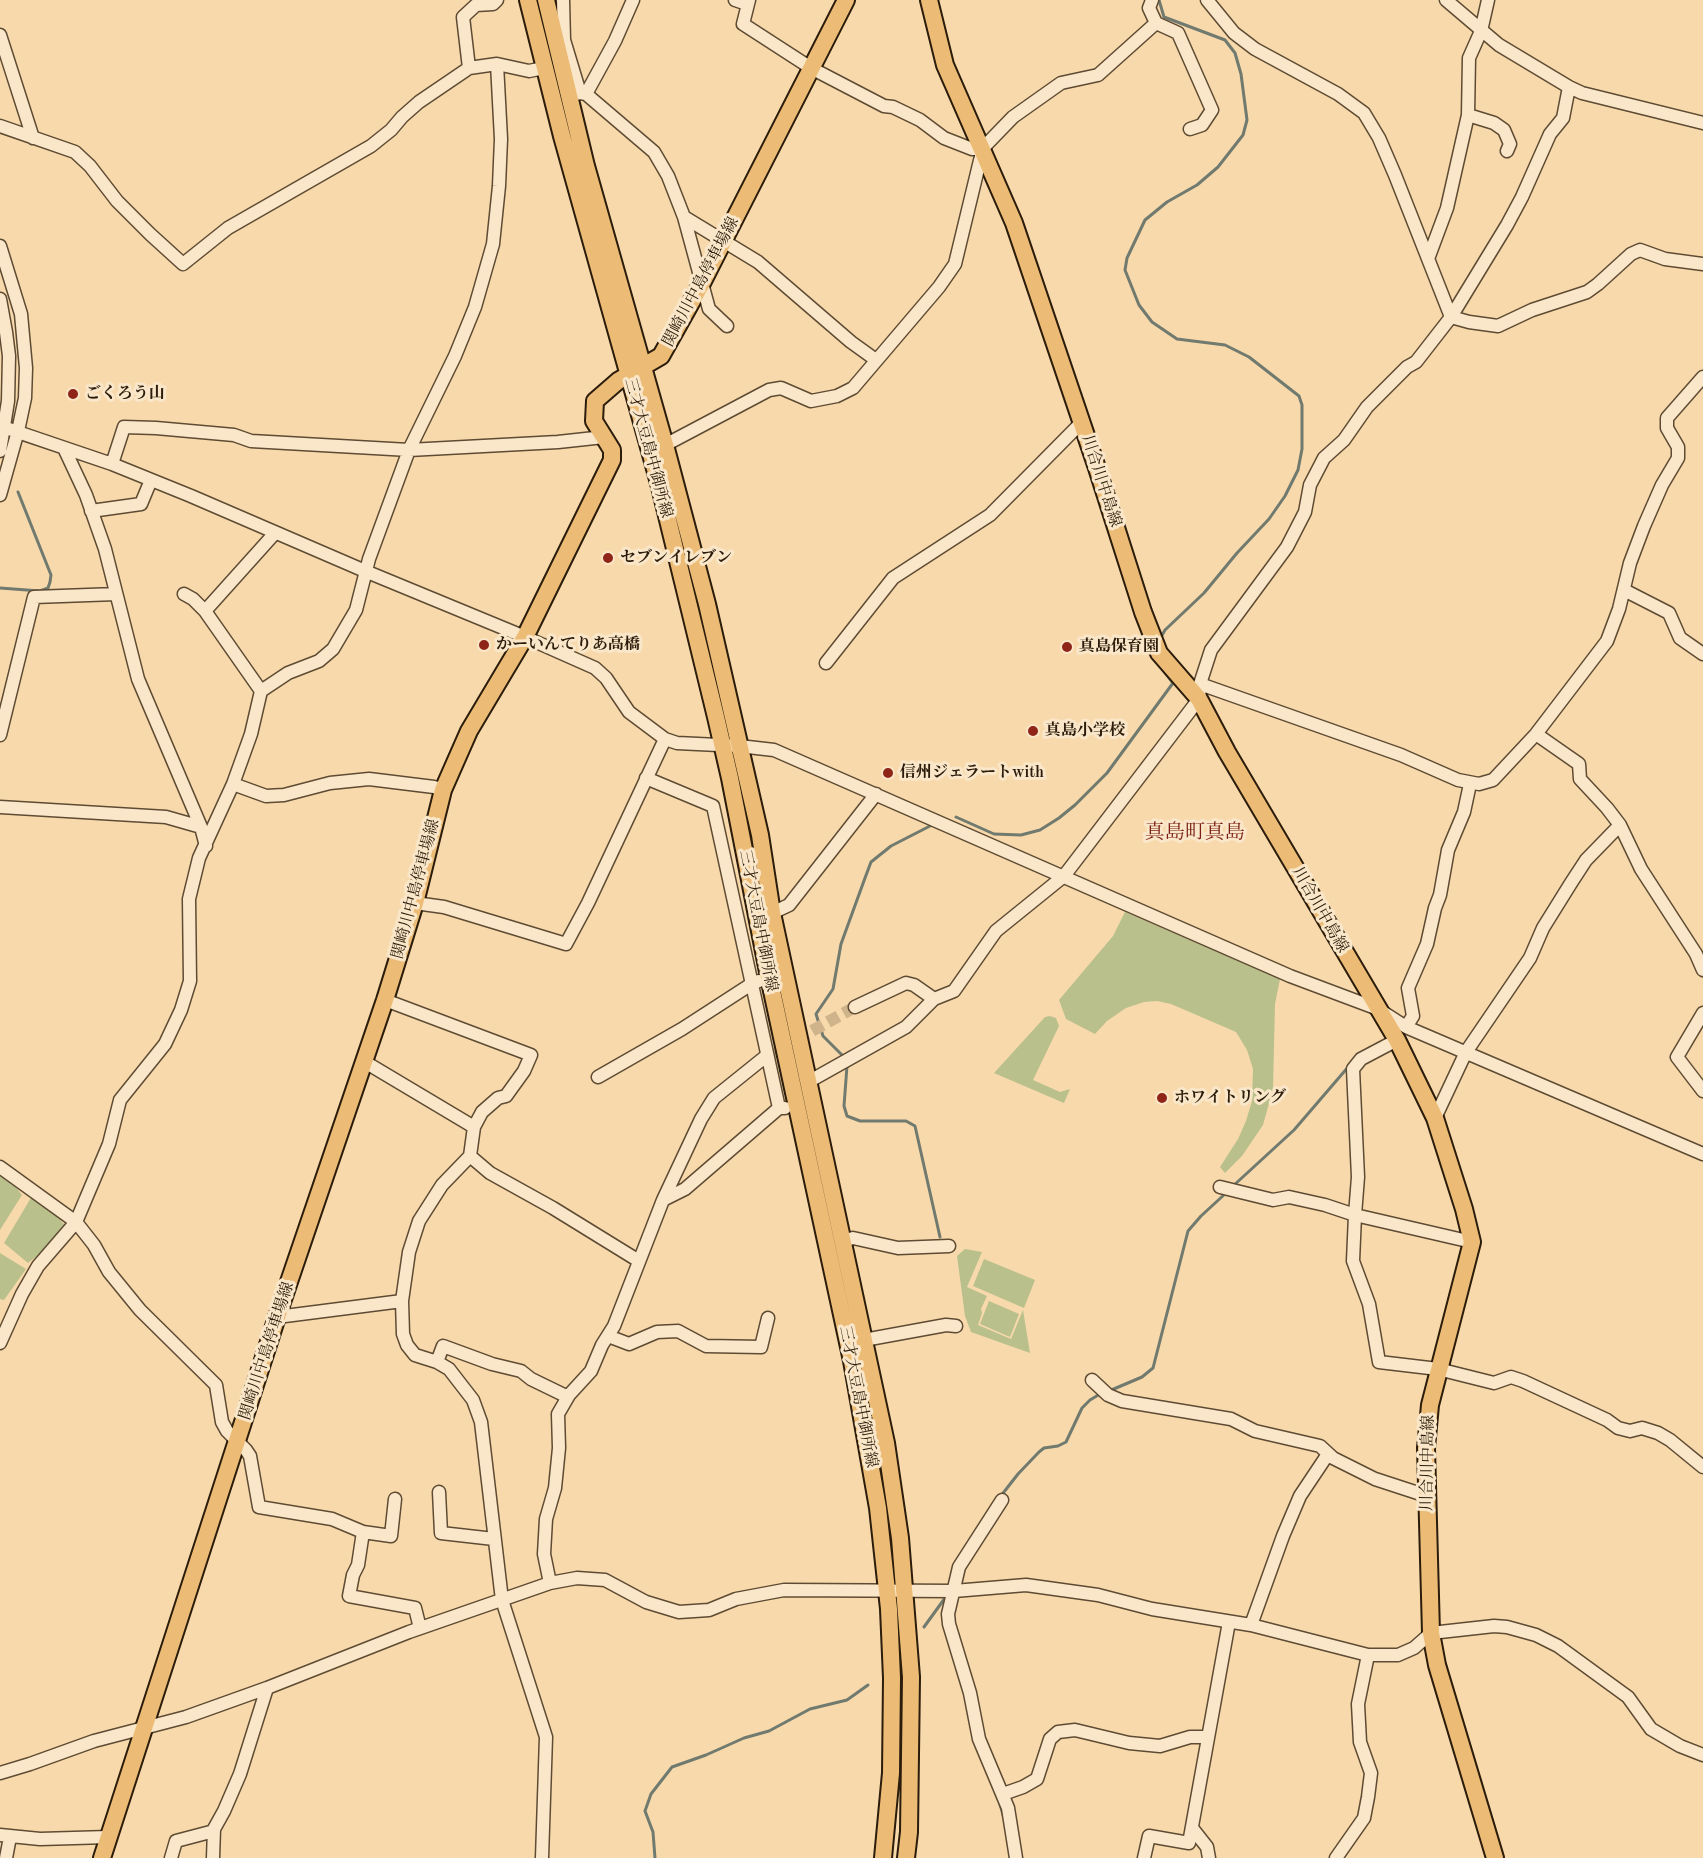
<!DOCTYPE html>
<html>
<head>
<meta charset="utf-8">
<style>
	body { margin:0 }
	canvas { display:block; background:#f8d9ab }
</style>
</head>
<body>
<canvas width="1703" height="1858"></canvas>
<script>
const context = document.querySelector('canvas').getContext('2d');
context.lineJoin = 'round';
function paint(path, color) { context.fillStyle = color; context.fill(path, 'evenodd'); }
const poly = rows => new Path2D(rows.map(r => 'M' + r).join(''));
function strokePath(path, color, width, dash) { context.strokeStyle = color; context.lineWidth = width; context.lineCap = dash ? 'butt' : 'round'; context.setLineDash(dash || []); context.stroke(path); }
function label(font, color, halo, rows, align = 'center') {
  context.font = font + ' "Old Standard TT","Noto Serif JP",serif'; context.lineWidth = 6; context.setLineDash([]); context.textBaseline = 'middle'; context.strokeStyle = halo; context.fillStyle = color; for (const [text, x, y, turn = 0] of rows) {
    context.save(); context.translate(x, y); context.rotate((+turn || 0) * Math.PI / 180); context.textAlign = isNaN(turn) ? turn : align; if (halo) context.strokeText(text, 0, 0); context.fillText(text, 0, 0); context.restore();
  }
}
paint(poly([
	[1125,912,1280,979,1275,1004,1273,1089,1263,1125,1242,1156,1225,1173,1220,1167,1238,1139,1246,1121,1252,1101,1253,1069,1247,1050,1236,1032,1171,1004,1157,1001,1144,1002,1126,1008,1107,1021,1095,1034,1066,1019,1059,1000,1113,936],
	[1050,1016,1056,1018,1059,1026,1033,1080,1060,1092,1070,1089,1064,1103,994,1073,1045,1017],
	[0,1167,22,1195,0,1230],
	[35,1191,69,1230,28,1263,4,1243],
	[965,1249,982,1252,967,1287,987,1296,981,1309,982,1313,978,1325,1011,1339,1023,1310,1030,1353,971,1332,965,1316,957,1256],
	[0,1253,26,1269,4,1300,0,1299],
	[984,1259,1035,1280,1024,1308,973,1286],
	[989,1301,1019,1314,1010,1337,980,1324]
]), '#b9c08c');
strokePath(poly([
	[1159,0,1164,17,1225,40,1235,53,1241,74,1247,120,1243,135,1218,167,1197,185,1167,202,1145,220,1127,258,1125,270,1139,305,1152,322,1177,339,1225,345,1249,357,1299,396,1302,405,1302,449,1298,470,1285,496,1269,519,1237,553,1204,593,1165,630,1161,637],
	[0,588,40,591,48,588,50,582,51,575,18,492],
	[956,817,994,834,1021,835,1040,830,1059,818,1075,805,1107,773,1173,683,1163,670],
	[843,1056,823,1036,816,1014,833,989,841,944,865,878,871,862,891,846,930,826],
	[847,1066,844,1106,847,1116,860,1121,906,1121,915,1126,940,1237],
	[1233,1186,1294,1130,1349,1066],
	[1109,1391,1142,1377,1153,1368,1188,1231,1201,1216,1226,1193],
	[1000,1497,1018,1474,1039,1452,1044,1448,1058,1446,1066,1442,1082,1408,1090,1400,1100,1394],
	[924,1627,945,1598],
	[1000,1804,1004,1818],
	[655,1858,653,1832,645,1811,651,1794,672,1767,706,1755,744,1738,769,1731,810,1709,847,1700,868,1685]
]), '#717a6f', 3);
strokePath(poly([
	[765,1057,855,1007]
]), '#cfb38b', 12, [12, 6]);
const minor = poly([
	[563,0,564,40,580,93],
	[735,0,747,4],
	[749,0,743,24,811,68,884,106,893,107,920,120,944,138,972,149,983,148],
	[1207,0,1234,33,1255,49,1338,94,1364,113,1379,138,1395,175,1451,317],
	[1446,0,1499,45,1569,87,1582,93,1703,123],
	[1156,23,1178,33,1212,110,1202,125,1190,129],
	[0,35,33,138],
	[469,68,463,17,476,5,493,4,497,0],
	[586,94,615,41,633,0],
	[569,96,580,93,586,94,654,152,668,176,684,217,758,262,851,342,876,360],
	[1468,115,1494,123,1504,130,1510,144,1507,151],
	[0,126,75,152,90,166,117,201,150,234,183,264,228,228,371,146,391,130,402,117,419,102,469,68,497,64,529,71,544,68],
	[684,217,709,309,727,326],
	[0,246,21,314,26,368,25,398,18,431,0,495],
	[1428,259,1447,208,1468,115,1469,58,1481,31,1488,0],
	[0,299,6,332,9,356,8,401,0,451],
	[1451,317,1469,322,1498,326,1532,310,1587,292,1598,284,1631,254,1640,250,1665,259,1703,264],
	[0,426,112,464,191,496,365,571,525,637,595,668,606,678,629,712,665,739,677,743,739,746,774,750,1290,976,1378,1009,1406,1027,1703,1154],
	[665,445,769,390,781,388,811,401,837,396,853,388,939,287,955,264,983,148,1013,117,1061,83,1098,75,1156,23,1149,8,1152,0],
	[64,448,86,495,105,549,138,679,201,827,206,846],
	[112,464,124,427,156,428,234,435,251,441,409,450,558,442,604,437],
	[91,511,141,504,151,480],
	[1624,590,1669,613,1680,638,1703,654],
	[184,594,193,599,205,611],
	[826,663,893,578,990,515,1081,423],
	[1200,684,1401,755,1458,780,1479,784,1493,780,1536,734,1607,641,1619,609,1630,563,1644,526,1662,485,1678,458,1678,447,1667,428,1667,418,1703,377],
	[261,691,205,611,275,533],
	[1536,734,1579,764,1580,779,1607,808,1620,825,1641,869,1696,954,1703,970],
	[0,735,34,597,116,594],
	[646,778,713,806,779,1108],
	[233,784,266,796,284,795,330,783,369,779,434,787,443,790],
	[0,807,166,817,201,827],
	[415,903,444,907,566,944,588,903,665,739],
	[772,913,789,905,876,794],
	[385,1000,531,1055,524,1071,506,1096,498,1098,482,1112,474,1127,470,1156,442,1185,419,1221,409,1252,402,1301],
	[855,1007,906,983,914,985,934,999],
	[1703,1013,1677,1057,1703,1091],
	[1406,1027,1413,1016,1408,988,1427,944,1435,908,1440,895,1448,850,1464,812,1470,784],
	[365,1062,474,1127],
	[598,1077,682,1029,753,983,759,981],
	[808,1082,906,1027,934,999,954,991,996,931,1064,876,1199,699,1200,684,1211,650,1287,547,1305,512,1310,485,1324,458,1344,440,1367,407,1407,367,1416,362,1451,317,1507,225,1522,197,1550,134,1563,118,1569,87],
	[1435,1118,1466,1052,1530,958,1543,928,1571,883,1586,860,1620,825],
	[470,1156,490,1173,553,1208,639,1261],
	[0,1167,76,1222,94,1245,109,1272,140,1310,216,1385,222,1422,227,1431,246,1450,250,1456,259,1507,332,1519,363,1532,391,1536,395,1499],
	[1220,1187,1273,1200,1289,1197,1325,1205,1355,1215,1358,1177,1353,1069,1361,1059,1397,1040],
	[663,1200,685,1189,779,1108,785,1108],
	[843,1241,853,1238,898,1248,949,1246],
	[1472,1242,1355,1215,1353,1261,1369,1304,1379,1362,1438,1369,1494,1383,1511,1377,1523,1381,1607,1420,1618,1428,1630,1431,1642,1428,1658,1433,1670,1440,1703,1467],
	[277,1317,402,1301,403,1334,407,1345,415,1355,437,1362,449,1369,473,1400,481,1422,502,1600,546,1737,542,1858],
	[608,1336,629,1344,657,1332,678,1331,706,1346,761,1347,768,1318],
	[864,1340,946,1325,956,1326],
	[0,1343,22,1294,38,1266,76,1222,109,1144,120,1100,165,1044,181,1010,190,981,189,899,199,858,233,784,251,734,261,691,288,673,319,661,333,649,356,610,369,559,409,450,455,356,475,307,493,244,499,186,501,139,497,64],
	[437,1362,443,1346,492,1364,521,1371,531,1379,568,1397],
	[1092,1380,1108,1395,1122,1401,1231,1419,1255,1431,1320,1446,1333,1458,1375,1479,1427,1496],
	[439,1492,441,1533,494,1539],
	[1002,1500,959,1567,948,1614,949,1624,970,1693,979,1739,1008,1808,1016,1858],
	[363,1532,358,1565,353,1575,349,1596,415,1608,420,1628],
	[550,1583,544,1554,546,1519,555,1488,559,1448,558,1414,569,1395,591,1371,602,1345,614,1326,663,1200,701,1119,714,1098,765,1057],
	[1251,1625,1283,1536,1300,1496,1328,1454],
	[0,1773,30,1764,94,1741,186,1717,267,1688,409,1632,550,1583,577,1578,605,1580,646,1602,679,1612,709,1610,736,1599,784,1590,954,1591,1026,1585,1098,1595,1152,1609,1251,1625,1368,1655,1398,1655,1414,1648,1431,1633,1494,1626,1507,1627,1536,1635,1558,1646,1628,1697,1651,1729,1680,1746,1703,1755],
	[1003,1794,1023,1787,1037,1779,1050,1739,1058,1732,1075,1730,1129,1743,1160,1746,1190,1737,1207,1737],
	[1192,1828,1207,1847,1209,1858],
	[0,1835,40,1839,108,1837],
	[6,1858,10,1837],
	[171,1858,176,1841,214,1831],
	[213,1858,214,1829,224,1811,240,1774,267,1688],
	[1144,1858,1149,1836,1189,1843,1229,1622],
	[1336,1858,1364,1818,1368,1797,1371,1773,1360,1742,1358,1704,1368,1655]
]);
const major = poly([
	[528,0,562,136,659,483,716,717,730,778,769,977,852,1361,878,1508,889,1609,892,1678,891,1773,883,1858],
	[546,0,586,166,665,445,707,604,760,835,772,913,886,1443,900,1538,911,1677,909,1832,906,1858],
	[929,0,945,65,1014,223,1097,468,1143,612,1159,653,1199,699,1227,752,1397,1040,1435,1118,1464,1209,1472,1242,1430,1405,1426,1448,1431,1633,1437,1665,1495,1858],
	[102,1858,277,1317,385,1000,415,903,443,790,469,731,525,637,612,460,612,450,594,421,595,401,618,381,661,356,703,281,846,0]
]);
strokePath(minor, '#5e4b33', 15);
strokePath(major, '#2b1c0b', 20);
strokePath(minor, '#fae6c8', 12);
strokePath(major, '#ecbc76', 16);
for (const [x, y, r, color] of [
	[73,394,6,"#8f2418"],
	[608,558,6,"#8f2418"],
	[484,645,6,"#8f2418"],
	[1067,647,6,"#8f2418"],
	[1033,731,6,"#8f2418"],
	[888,773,6,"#8f2418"],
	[1162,1098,6,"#8f2418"]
]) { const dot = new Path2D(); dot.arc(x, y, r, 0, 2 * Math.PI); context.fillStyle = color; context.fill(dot); strokePath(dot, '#fae6c8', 2); }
label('16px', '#2b1c0b', '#fae6c8', [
	["関崎川中島停車場線",701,282,-62],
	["三才大豆島中御所線",648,448,75],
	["川合川中島線",1101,481,72],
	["関崎川中島停車場線",416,889,-75],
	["川合川中島線",1320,910,60],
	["三才大豆島中御所線",758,921,79],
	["関崎川中島停車場線",267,1351,-72],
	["三才大豆島中御所線",858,1397,79],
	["川合川中島線",1428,1463,-89]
]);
label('bold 16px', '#2b1c0b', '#fae6c8', [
	["ごくろう山",85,394],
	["セブンイレブン",620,558],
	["かーいんてりあ高橋",496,645],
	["真島保育園",1079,647],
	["真島小学校",1045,731],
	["信州ジェラートwith",900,773],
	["ホワイトリング",1174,1098]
], 'left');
label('20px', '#7a1f14', '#fae6c8', [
	["真島町真島",1195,833]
]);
</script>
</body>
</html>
